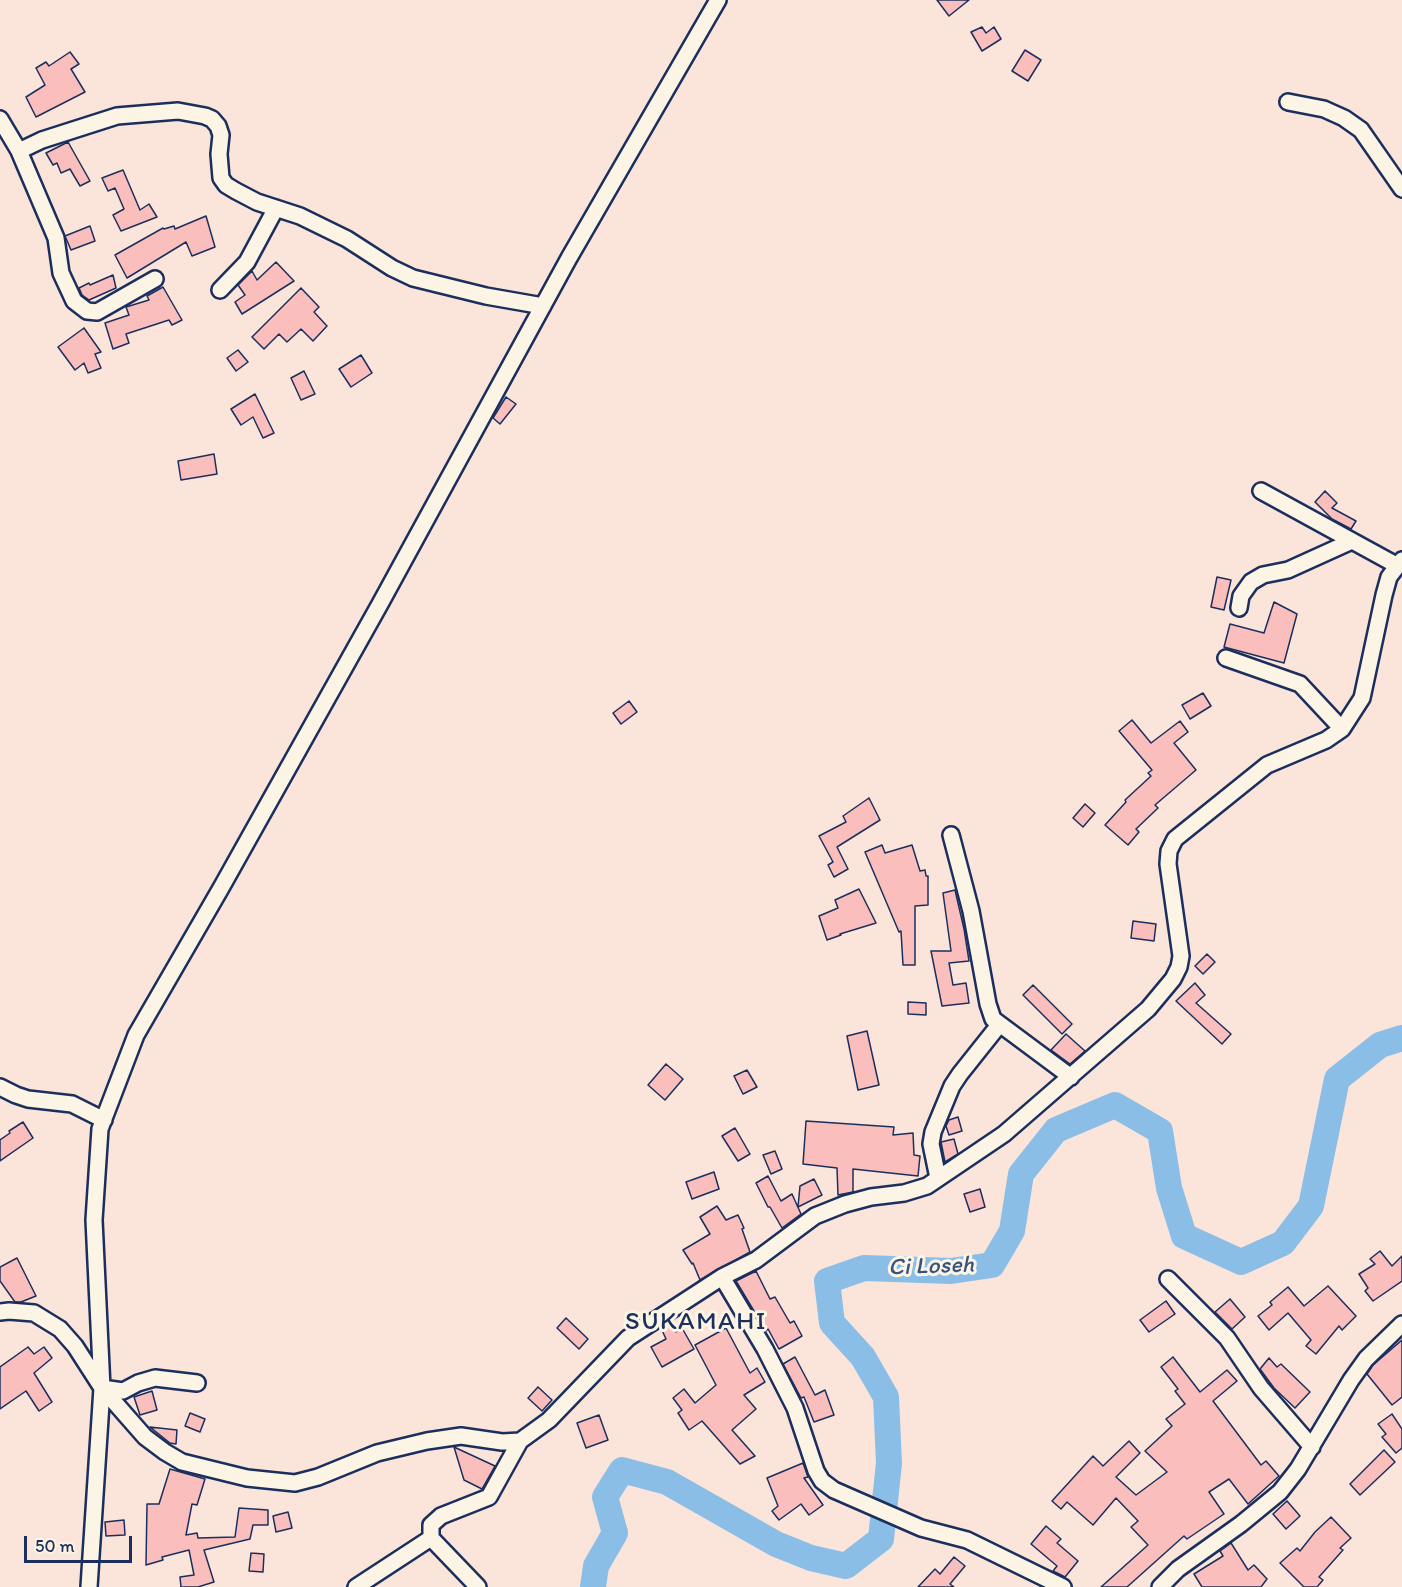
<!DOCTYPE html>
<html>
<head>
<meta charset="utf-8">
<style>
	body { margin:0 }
	#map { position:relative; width:1402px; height:1587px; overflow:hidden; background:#fbe4d9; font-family:Itim,sans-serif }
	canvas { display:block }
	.scale { position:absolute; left:24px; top:1536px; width:108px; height:27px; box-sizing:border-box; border:3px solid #1b2f5e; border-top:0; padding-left:8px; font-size:18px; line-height:21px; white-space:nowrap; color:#1b2f5e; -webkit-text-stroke:4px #fcf5e5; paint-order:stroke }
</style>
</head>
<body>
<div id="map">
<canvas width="1402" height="1587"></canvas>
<div class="scale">50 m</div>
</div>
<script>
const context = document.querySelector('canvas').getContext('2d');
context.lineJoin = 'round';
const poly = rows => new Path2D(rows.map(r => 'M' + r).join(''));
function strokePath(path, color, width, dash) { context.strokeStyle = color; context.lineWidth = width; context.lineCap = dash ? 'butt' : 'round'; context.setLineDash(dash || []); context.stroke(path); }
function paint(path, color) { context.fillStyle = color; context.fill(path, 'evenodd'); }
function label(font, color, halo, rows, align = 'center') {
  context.font = font + ' Itim,sans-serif'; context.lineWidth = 6; context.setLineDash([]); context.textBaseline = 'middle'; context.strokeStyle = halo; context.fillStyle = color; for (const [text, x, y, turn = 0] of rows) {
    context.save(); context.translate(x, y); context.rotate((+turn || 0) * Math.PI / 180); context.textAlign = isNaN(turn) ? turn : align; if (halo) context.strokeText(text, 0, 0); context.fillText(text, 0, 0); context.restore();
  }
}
strokePath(poly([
	[593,1587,596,1566,615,1533,605,1497,622,1470,667,1482,776,1544,811,1558,846,1566,881,1539,889,1463,886,1397,863,1357,832,1323,827,1281,864,1268,951,1271,992,1265,1012,1231,1021,1174,1056,1130,1115,1105,1160,1131,1169,1188,1184,1236,1241,1262,1283,1243,1311,1206,1337,1079,1380,1045,1402,1038]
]), '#8abee7', 26);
const building = poly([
	[937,0,969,0,949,16,937,0],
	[982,27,986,33,994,27,1001,39,982,51,971,32,982,27],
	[1025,50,1041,60,1028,81,1012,71,1025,50],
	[70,52,79,64,71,69,85,92,36,117,26,97,45,85,36,68,46,62,49,66,70,52],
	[68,142,90,181,80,186,70,169,61,173,57,163,53,165,46,153,68,142],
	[123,170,140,210,149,204,157,217,121,231,113,215,124,209,115,188,108,191,102,178,123,170],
	[206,216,215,247,192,256,186,242,127,278,115,255,163,228,164,229,174,226,175,229,206,216],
	[90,226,95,241,71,250,65,236,90,226],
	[276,262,294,281,242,314,235,302,245,295,238,285,252,271,257,280,276,262],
	[113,275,116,288,89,300,82,295,79,288,89,283,90,285,113,275],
	[163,287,182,320,172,325,169,320,126,334,129,343,113,349,105,323,129,315,126,307,149,300,147,296,163,287],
	[301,288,319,307,314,312,327,326,313,341,301,329,287,342,279,334,264,349,252,337,301,288],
	[84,328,101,352,95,354,101,368,88,373,84,363,75,370,58,347,84,328],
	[238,350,248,362,236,371,227,358,238,350],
	[361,355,372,373,351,387,339,369,361,355],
	[304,371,315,394,301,400,291,378,304,371],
	[255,394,274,433,263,438,253,417,241,425,231,409,255,394],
	[506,397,516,404,500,424,493,418,506,397],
	[214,454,217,474,181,480,178,461,214,454],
	[1325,491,1337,503,1332,508,1356,521,1351,529,1332,519,1315,502,1325,491],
	[1217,577,1231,580,1224,610,1211,607,1217,577],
	[1274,602,1297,614,1284,663,1224,647,1230,624,1264,633,1274,602],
	[1203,693,1211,706,1190,719,1182,705,1203,693],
	[629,701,637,712,621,724,613,713,629,701],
	[1132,720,1151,743,1180,721,1188,732,1174,743,1196,770,1155,805,1158,808,1136,829,1139,832,1128,845,1105,825,1126,802,1125,800,1151,776,1148,773,1152,770,1119,731,1132,720],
	[869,798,880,820,837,847,848,869,834,877,828,865,833,862,819,836,846,822,843,816,869,798],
	[1085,804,1095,813,1083,827,1073,818,1085,804],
	[882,845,885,853,912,845,920,871,925,870,926,876,928,876,928,905,915,906,915,965,903,965,901,931,899,932,865,852,882,845],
	[859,889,876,923,840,934,841,935,827,940,819,916,838,908,835,900,859,889],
	[955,890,964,929,969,961,949,963,953,985,966,983,969,1003,942,1006,931,951,951,951,943,893,955,890],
	[1133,921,1156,924,1154,941,1131,938,1133,921],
	[1207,954,1215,962,1203,974,1195,966,1207,954],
	[1195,983,1205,995,1196,1003,1231,1034,1222,1044,1176,1001,1195,983],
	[1033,985,1072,1024,1062,1034,1023,995,1033,985],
	[908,1002,926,1003,926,1015,908,1014,908,1002],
	[867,1031,879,1085,858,1090,847,1036,867,1031],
	[1066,1034,1085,1051,1070,1064,1051,1050,1066,1034],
	[666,1064,683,1079,665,1100,648,1085,666,1064],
	[747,1070,757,1087,743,1094,734,1076,747,1070],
	[958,1117,962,1131,949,1135,946,1126,949,1120,958,1117],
	[806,1121,894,1127,893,1135,913,1133,914,1155,920,1156,918,1176,853,1169,853,1192,838,1195,837,1168,803,1164,806,1121],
	[23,1122,33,1138,0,1161,0,1140,10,1133,9,1131,23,1122],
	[735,1128,750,1154,738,1161,722,1136,735,1128],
	[954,1139,958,1154,945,1162,941,1142,954,1139],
	[775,1151,782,1169,771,1174,763,1155,775,1151],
	[714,1172,719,1189,692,1199,686,1182,714,1172],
	[768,1176,781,1201,792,1194,801,1214,782,1228,770,1207,768,1207,756,1183,768,1176],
	[814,1179,822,1195,798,1207,800,1186,814,1179],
	[980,1189,985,1207,970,1212,964,1194,980,1189],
	[717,1206,726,1220,738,1215,744,1228,742,1229,750,1252,700,1280,693,1263,692,1264,683,1250,710,1234,700,1217,717,1206],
	[1380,1251,1392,1266,1402,1256,1402,1281,1373,1301,1365,1291,1368,1288,1359,1274,1375,1264,1370,1259,1380,1251],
	[17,1258,36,1296,21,1302,15,1302,0,1281,0,1267,17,1258],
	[756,1271,770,1299,775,1297,790,1323,794,1321,802,1336,779,1349,768,1329,766,1331,736,1281,756,1271],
	[1328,1286,1356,1316,1342,1330,1339,1326,1316,1354,1306,1346,1311,1340,1288,1313,1269,1330,1258,1316,1272,1305,1270,1302,1288,1287,1304,1306,1328,1286],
	[1230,1299,1245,1317,1232,1329,1215,1312,1230,1299],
	[1166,1301,1175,1314,1149,1332,1140,1320,1166,1301],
	[566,1318,588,1339,579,1349,557,1328,566,1318],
	[671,1323,676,1332,682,1328,694,1349,662,1367,651,1347,666,1339,661,1328,671,1323],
	[726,1328,750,1373,757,1368,765,1382,744,1395,756,1409,732,1430,755,1456,740,1464,702,1421,689,1430,678,1413,682,1410,673,1398,684,1389,695,1403,716,1385,695,1345,726,1328],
	[1402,1340,1402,1397,1392,1405,1367,1374,1373,1365,1402,1340],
	[28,1347,34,1354,44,1347,52,1358,34,1373,52,1402,39,1411,26,1391,0,1409,0,1367,28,1347],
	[795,1357,815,1395,825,1390,834,1415,814,1422,804,1397,801,1398,783,1364,795,1357],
	[1173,1357,1200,1392,1227,1370,1237,1381,1213,1401,1261,1465,1266,1461,1279,1476,1248,1504,1229,1479,1209,1492,1224,1514,1187,1539,1184,1536,1127,1587,1101,1587,1148,1545,1131,1527,1138,1521,1116,1498,1093,1525,1067,1502,1061,1509,1052,1501,1093,1456,1103,1466,1129,1441,1140,1453,1116,1477,1136,1495,1167,1472,1145,1451,1172,1426,1166,1419,1185,1404,1175,1391,1178,1389,1161,1367,1173,1357],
	[1269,1358,1277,1367,1281,1364,1310,1392,1295,1408,1274,1388,1260,1369,1269,1358],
	[538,1387,552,1400,542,1411,528,1398,538,1387],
	[152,1391,157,1410,140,1415,134,1397,152,1391],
	[190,1413,205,1419,200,1432,185,1426,190,1413],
	[1392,1414,1402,1429,1402,1448,1396,1453,1382,1437,1386,1434,1378,1424,1392,1414],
	[599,1415,608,1440,586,1448,577,1423,599,1415],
	[150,1427,177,1430,176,1444,170,1443,150,1427],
	[454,1447,495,1466,482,1489,464,1480,454,1447],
	[1384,1450,1395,1462,1360,1495,1350,1484,1384,1450],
	[803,1463,808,1477,804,1478,823,1505,809,1515,801,1504,779,1520,772,1511,778,1506,767,1478,803,1463],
	[170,1469,205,1479,197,1505,192,1504,186,1535,197,1533,198,1538,235,1537,239,1508,268,1510,268,1525,253,1525,250,1539,204,1550,214,1582,198,1587,181,1587,180,1577,194,1575,189,1550,162,1557,163,1560,146,1565,147,1504,159,1504,170,1469],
	[1287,1501,1300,1516,1286,1529,1273,1514,1287,1501],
	[288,1512,292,1528,276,1532,273,1516,288,1512],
	[1331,1517,1351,1538,1340,1548,1343,1550,1319,1577,1323,1580,1317,1587,1304,1587,1280,1563,1297,1548,1300,1551,1315,1532,1331,1517],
	[124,1520,125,1535,106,1536,105,1522,124,1520],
	[1046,1526,1061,1539,1057,1543,1078,1561,1065,1577,1053,1571,1057,1566,1031,1544,1046,1526],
	[1231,1543,1248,1570,1254,1565,1267,1579,1261,1587,1202,1587,1194,1574,1223,1556,1220,1551,1231,1543],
	[251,1553,264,1554,263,1572,249,1571,251,1553],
	[954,1557,965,1566,950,1584,954,1587,918,1587,935,1569,940,1574,954,1557]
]);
paint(building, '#fabebc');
strokePath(building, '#1b2f5e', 1.5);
const minor = poly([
	[1288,102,1324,109,1344,118,1361,130,1402,189],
	[0,119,19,151,42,140,117,116,178,111,205,116,212,119,218,126,221,135,219,154,221,178,226,185,236,191,257,202,300,216,347,239,392,268,413,278,486,296,543,306],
	[19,151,56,238,61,273,74,301,87,311,97,312,155,279],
	[220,290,247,262,276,208],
	[1261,491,1398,566],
	[1239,608,1241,596,1251,582,1263,575,1288,570,1352,541],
	[1226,658,1300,684,1342,729],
	[951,835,971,911,988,1004,993,1019,1071,1077],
	[0,1087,16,1095,28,1099,72,1104,104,1120],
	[938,1178,931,1144,933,1132,952,1086,960,1074,999,1025],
	[1168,1279,1227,1338,1261,1388,1312,1447],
	[0,1312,9,1311,34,1313,60,1329,75,1346,102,1388,145,1437,165,1452,182,1462,247,1478,295,1483,318,1477,377,1453,427,1441,461,1436,502,1442,520,1441,549,1420,628,1338,722,1277],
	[102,1388,123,1391,138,1383,155,1378,197,1383],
	[89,1587,102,1388,94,1220,100,1129,136,1035,221,888,380,604,569,258,718,0],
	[356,1587,431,1538],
	[478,1587,431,1538,431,1525,441,1516,489,1497,520,1441],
	[1063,1587,967,1540,921,1528,834,1490,822,1481,816,1471,795,1408,765,1349,722,1277,756,1260,815,1216,845,1204,871,1197,904,1193,927,1186,1004,1134,1148,1009,1173,979,1179,967,1181,956,1168,864,1169,851,1175,839,1267,765,1326,740,1342,729,1362,698,1384,595,1389,577,1402,560],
	[1160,1587,1178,1569,1241,1524,1280,1492,1298,1469,1351,1380,1366,1359,1402,1324]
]);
strokePath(minor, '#1b2f5e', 20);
strokePath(minor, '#fcf5e5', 15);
label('italic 24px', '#375380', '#fcf5e5', [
	["Ci Loseh",931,1267,-2]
]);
context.letterSpacing = '1.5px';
label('26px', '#1b2f5e', '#fcf5e5', [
	["SUKAMAHI",696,1322]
]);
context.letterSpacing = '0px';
</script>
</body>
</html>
